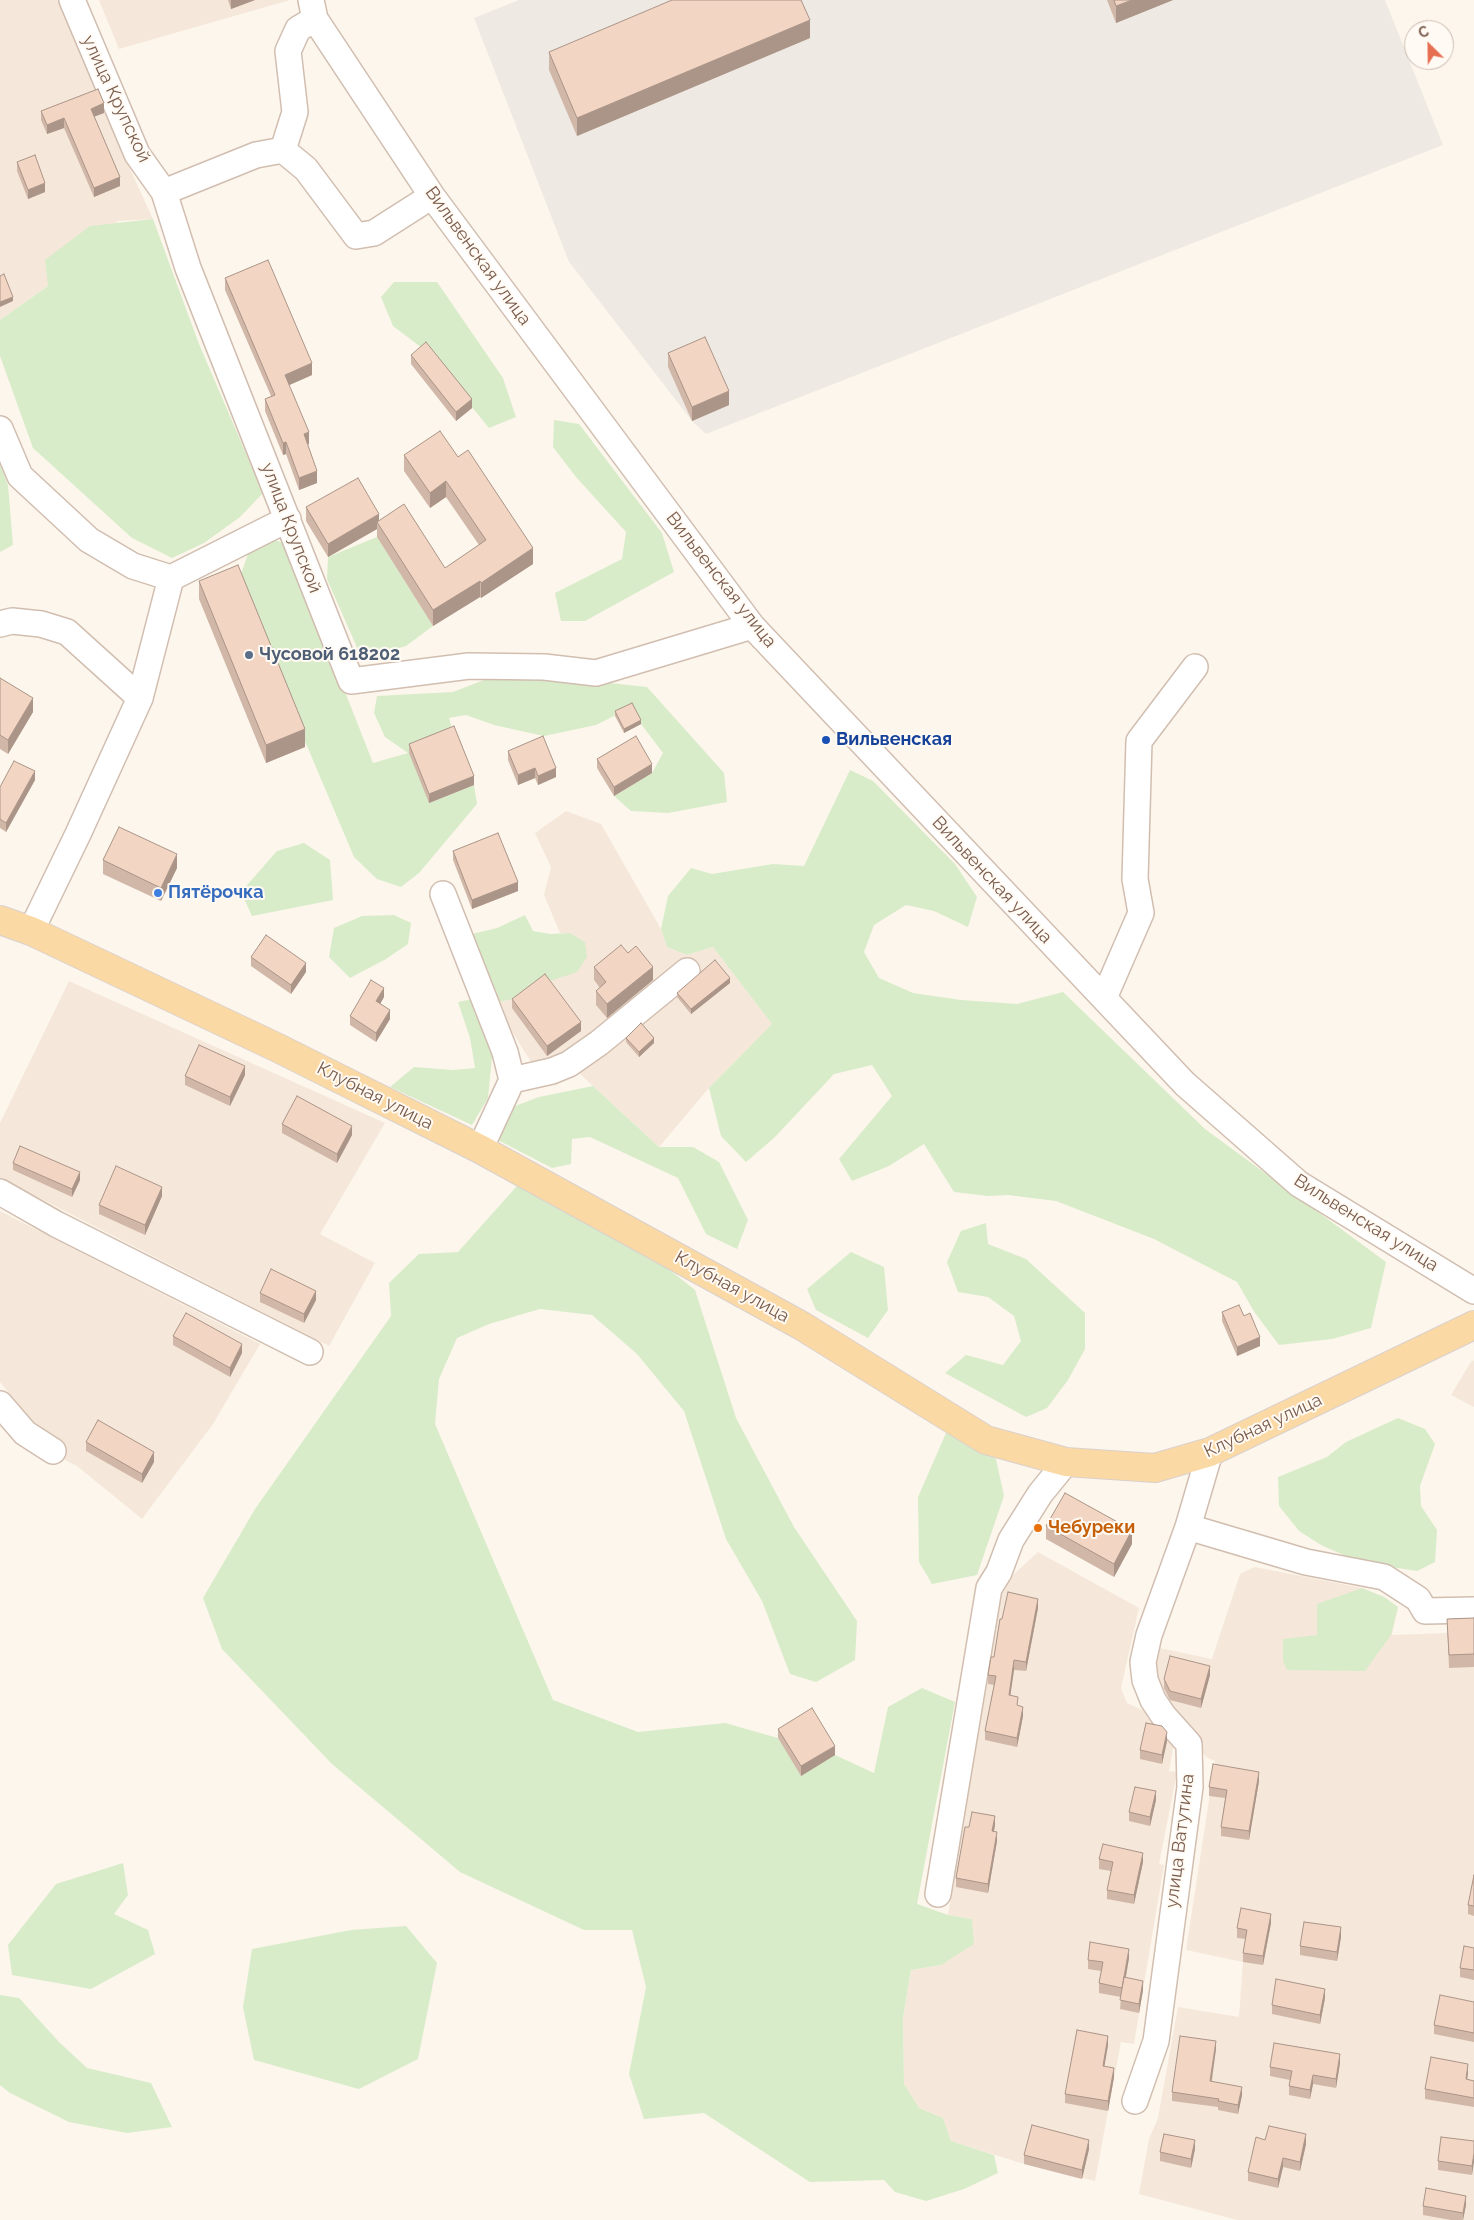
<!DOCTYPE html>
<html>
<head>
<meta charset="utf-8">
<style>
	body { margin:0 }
	#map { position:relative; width:1474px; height:2220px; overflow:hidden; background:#fdf6ec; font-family:Raleway,sans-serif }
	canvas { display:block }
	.north { position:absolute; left:1404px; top:20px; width:50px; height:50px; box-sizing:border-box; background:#fffaf3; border:1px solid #cabbb1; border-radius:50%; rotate:337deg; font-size:14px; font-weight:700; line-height:20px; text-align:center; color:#7a5c4d }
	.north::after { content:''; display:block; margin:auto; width:18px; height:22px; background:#e76f51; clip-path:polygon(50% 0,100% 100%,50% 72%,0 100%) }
</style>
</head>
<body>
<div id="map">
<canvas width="1474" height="2220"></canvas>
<div class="north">С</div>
</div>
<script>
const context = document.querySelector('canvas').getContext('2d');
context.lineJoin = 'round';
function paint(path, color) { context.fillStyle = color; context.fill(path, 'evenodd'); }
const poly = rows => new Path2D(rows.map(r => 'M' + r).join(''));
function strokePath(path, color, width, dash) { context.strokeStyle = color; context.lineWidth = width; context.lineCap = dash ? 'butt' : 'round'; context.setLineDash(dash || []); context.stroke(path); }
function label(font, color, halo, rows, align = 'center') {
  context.font = font + ' Raleway,sans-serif'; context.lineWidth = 4; context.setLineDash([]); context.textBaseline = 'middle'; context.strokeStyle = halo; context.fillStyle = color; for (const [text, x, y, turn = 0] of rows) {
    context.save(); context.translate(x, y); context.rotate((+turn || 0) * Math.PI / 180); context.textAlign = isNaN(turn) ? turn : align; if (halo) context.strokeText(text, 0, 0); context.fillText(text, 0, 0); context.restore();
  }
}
paint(poly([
	[0,0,59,0,104,112,153,219,118,221,48,286,0,320],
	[99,0,290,0,119,49],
	[566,811,601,824,661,929,667,947,687,955,713,947,772,1024,709,1088,659,1147,579,1073,545,1084,494,1003,513,999,570,933,560,933,544,895,551,867,535,833],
	[69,981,385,1123,320,1234,375,1263,329,1346,0,1178,0,1123],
	[0,1211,260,1344,213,1424,142,1519,77,1466,65,1460,32,1422,0,1382],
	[1472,1360,1474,1361,1474,1407,1451,1395],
	[1038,1552,1139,1608,1121,1688,1127,1703,1147,1712,1175,1737,1169,1771,1177,1772,1159,1864,1164,1865,1134,2044,1121,2042,1095,2181,1024,2164,951,2141,943,2118,919,2108,904,2084,903,2018,911,1970,941,1965,972,1919,948,1915,1003,1584],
	[1255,1567,1362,1588,1384,1597,1398,1607,1392,1635,1474,1632,1474,2220,1237,2220,1139,2194,1149,2139,1158,2118,1178,2007,1239,2017,1243,1962,1186,1950,1215,1761,1206,1757,1180,1724,1149,1673,1155,1647,1212,1659,1240,1574]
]), '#f5e8da');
paint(poly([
	[519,0,1385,0,1443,145,706,434,692,421,569,262,474,18]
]), '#efe9e4');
paint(poly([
	[153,219,199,344,263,493,240,517,204,543,172,558,132,538,33,448,0,356,0,320,48,286,45,260,90,226],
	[394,282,437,282,503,378,516,417,489,428,426,351,393,326,381,297],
	[554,420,579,424,662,533,674,572,585,621,561,621,555,593,622,559,626,532,576,477,553,447],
	[0,464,8,485,13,545,0,552],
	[377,537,433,626,406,646,362,659,327,579,328,557],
	[274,540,287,544,373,763,408,753,385,737,374,713,377,696,453,692,489,678,564,678,647,687,724,773,727,802,668,813,631,811,614,796,652,773,663,753,641,724,632,707,596,725,544,736,494,725,466,715,449,718,454,735,429,803,474,785,477,804,419,873,401,887,377,879,354,857,238,583,249,551],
	[850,770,873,781,955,864,977,897,968,927,934,911,906,905,874,925,864,952,879,978,913,993,961,1000,1017,1004,1063,992,1205,1129,1386,1262,1371,1328,1332,1339,1279,1345,1255,1313,1237,1282,1154,1239,1056,1201,1008,1195,988,1196,954,1192,924,1144,889,1166,852,1181,839,1159,892,1096,872,1065,834,1074,774,1138,746,1162,721,1136,709,1088,772,1024,713,947,687,955,667,947,661,929,668,896,691,868,712,874,773,864,804,866],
	[304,843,330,860,333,900,252,916,241,892,277,851],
	[394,915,411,923,408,944,386,959,350,978,329,957,334,928,362,916],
	[525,915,533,931,550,934,570,933,585,942,587,957,577,972,553,980,534,983,513,999,494,1003,472,934,497,928],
	[478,998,493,1047,488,1098,472,1125,390,1087,414,1067,453,1070,475,1068,470,1038,458,1002],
	[593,1086,659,1147,693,1147,719,1162,748,1220,737,1249,706,1234,678,1178,590,1137,572,1139,571,1164,552,1168,496,1139,507,1109,539,1097],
	[517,1186,666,1267,695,1290,736,1418,794,1527,857,1621,855,1660,816,1682,790,1674,762,1601,726,1539,684,1411,637,1354,592,1315,540,1309,489,1324,457,1338,439,1379,435,1424,553,1700,638,1732,725,1723,778,1738,801,1775,835,1755,874,1773,888,1707,922,1688,955,1702,917,1904,948,1915,972,1919,974,1944,941,1965,911,1970,903,2018,904,2084,919,2108,943,2118,951,2141,994,2155,998,2173,964,2189,926,2201,895,2192,884,2180,810,2182,704,2113,644,2119,629,2074,646,1987,632,1930,584,1930,460,1872,332,1764,222,1649,203,1598,255,1509,391,1316,389,1283,419,1254,458,1252],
	[986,1223,988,1244,1026,1259,1085,1313,1085,1349,1068,1380,1047,1408,1026,1417,945,1373,966,1355,1003,1365,1021,1341,1014,1316,988,1297,958,1292,947,1262,961,1231],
	[851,1252,884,1267,888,1310,868,1338,816,1310,807,1289],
	[1398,1418,1425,1429,1435,1444,1420,1486,1421,1506,1437,1530,1435,1562,1417,1571,1359,1562,1321,1545,1299,1531,1279,1506,1278,1477,1327,1457,1346,1442],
	[946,1433,996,1459,1004,1496,977,1575,932,1584,919,1562,918,1497],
	[1362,1588,1384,1597,1398,1607,1391,1635,1365,1671,1287,1670,1283,1661,1283,1639,1317,1635,1317,1604],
	[123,1863,128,1895,114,1914,148,1930,155,1954,91,1989,12,1975,8,1945,56,1884],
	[406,1926,437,1963,418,2059,359,2089,254,2060,243,2007,252,1949,351,1930],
	[0,1995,19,1998,59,2042,87,2068,151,2083,172,2127,127,2133,69,2122,10,2093,0,2085]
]), '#d8ecc9');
const minor = poly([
	[72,0,137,154,164,192,188,268,351,681,469,666,544,667,596,673,752,626],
	[311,0,315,19,432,196,752,626,1185,1084,1299,1184,1474,1291],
	[283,150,295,112,288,51,298,29,315,19],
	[164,192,256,155,283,150,306,169,356,236,374,233,432,196],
	[0,429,20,476,89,540,133,566,171,578],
	[0,624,12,621,41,624,67,632,140,698],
	[443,894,505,1052,512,1080,480,1149],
	[31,931,78,834,140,698,171,578,288,519],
	[1104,998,1141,913,1135,879,1139,741,1195,667],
	[512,1080,552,1071,569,1064,599,1043,687,971],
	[0,1192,56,1224,310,1352],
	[0,1404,25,1433,53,1451],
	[1188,1527,1306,1562,1384,1577,1418,1599,1425,1611,1474,1610],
	[938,1894,989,1588,999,1572,1011,1540,1040,1494,1066,1462],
	[1135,2101,1156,2041,1190,1787,1189,1744,1163,1715,1153,1700,1145,1680,1143,1662,1149,1635,1188,1527,1210,1452]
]);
const major = poly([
	[0,920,31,931,278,1048,480,1149,802,1326,986,1440,1066,1462,1155,1468,1210,1452,1474,1325]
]);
strokePath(minor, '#d1beb0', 28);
strokePath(major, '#dad1cd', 30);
strokePath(minor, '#fff', 25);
strokePath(major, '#fbd9a5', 28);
paint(poly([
	[228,0,255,0,231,9],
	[1107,0,1173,0,1116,23],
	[810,38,577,136,549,70,549,52],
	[41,111,104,113,94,116,120,186,94,197,64,128,47,134,41,120],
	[17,162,45,192,28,199,17,171],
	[225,278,312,375,289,385,309,444,307,445,317,483,299,490,286,454,283,455,265,411,265,399,271,396,225,290],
	[668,353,729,405,692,421,668,367],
	[411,355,472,408,456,421,411,364],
	[404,455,458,457,533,564,481,598,480,597,433,626,377,537,377,529,328,557,306,521,306,507,379,521,445,568,479,545,446,497,430,508,404,471],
	[199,581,305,747,266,763,199,599],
	[0,678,33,712,8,754,0,749],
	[615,711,641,724,624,733,615,716],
	[409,744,474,785,429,803,409,753],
	[508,751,556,777,538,785,535,778,518,785,508,760],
	[597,759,652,773,614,796,597,768],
	[35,780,6,832,0,828,0,787],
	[453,851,518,891,472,909,453,860],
	[103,860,177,868,161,901,103,874],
	[628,953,653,980,607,1018,596,1005,596,991,600,988,594,980,594,967],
	[251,957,306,972,291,994,251,966],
	[730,983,691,1014,677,997,677,993],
	[384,997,380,1004,390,1019,376,1042,350,1025,350,1016],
	[512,999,581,1031,547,1056,512,1008],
	[626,1038,654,1043,639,1057,626,1042],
	[245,1075,230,1106,185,1085,185,1076],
	[282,1124,352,1135,337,1163,282,1133],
	[13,1163,80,1180,72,1197,13,1170],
	[162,1196,145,1235,99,1214,99,1205],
	[260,1293,316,1300,304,1323,260,1302],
	[1222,1312,1244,1316,1260,1346,1237,1356,1222,1321],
	[173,1336,242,1353,230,1377,173,1345],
	[86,1442,154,1462,142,1483,86,1451],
	[1046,1526,1132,1544,1114,1577,1046,1539],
	[1038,1608,1026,1671,1014,1670,1010,1696,1018,1706,1023,1716,1017,1747,985,1740,985,1731,994,1685,988,1684,988,1675,994,1657,1002,1619],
	[1474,1618,1474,1667,1449,1668,1447,1619],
	[1210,1675,1201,1708,1170,1700,1164,1688,1164,1679],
	[778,1729,835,1755,801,1776,778,1738],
	[1167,1741,1162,1764,1140,1759,1140,1750],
	[1259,1781,1249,1840,1221,1836,1221,1827,1225,1798,1209,1796,1209,1787],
	[1156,1800,1150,1826,1129,1821,1129,1812],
	[995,1825,994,1832,997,1841,988,1893,956,1887,956,1878,969,1827],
	[1099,1859,1143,1862,1134,1904,1107,1899,1107,1890,1111,1871,1099,1869],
	[1474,1875,1474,1916,1468,1914,1468,1905],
	[1271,1923,1263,1965,1243,1962,1243,1953,1246,1939,1237,1938,1237,1928],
	[1341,1937,1337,1961,1300,1955,1300,1946],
	[1474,1948,1474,1980,1460,1977,1460,1968],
	[1129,1958,1126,1977,1143,1990,1139,2013,1120,2009,1121,1997,1099,1993,1099,1983,1101,1971,1088,1969,1088,1960],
	[1325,1998,1320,2024,1272,2014,1272,2005],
	[1474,2002,1474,2042,1434,2034,1434,2025],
	[1108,2045,1104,2066,1114,2077,1108,2111,1065,2103,1065,2094],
	[1216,2049,1212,2081,1242,2095,1238,2114,1218,2110,1218,2107,1172,2101,1172,2092],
	[1340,2063,1336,2088,1313,2084,1310,2099,1289,2095,1289,2086,1290,2080,1270,2076,1270,2067],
	[1468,2073,1467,2079,1474,2081,1474,2107,1425,2099,1425,2089],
	[1265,2140,1306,2144,1300,2171,1283,2167,1278,2188,1248,2181,1248,2172],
	[1474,2141,1472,2175,1438,2170,1438,2161],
	[1089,2149,1082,2179,1024,2164,1024,2155],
	[1195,2149,1191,2168,1160,2161,1160,2152],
	[1466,2205,1463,2220,1451,2220,1423,2215,1423,2206]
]), '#d1b7a8');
paint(poly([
	[231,0,255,0,231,9],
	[1132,0,1173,0,1116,23,1116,6],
	[810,20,810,38,577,136,577,118],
	[104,103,104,113,91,118,91,109],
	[64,118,64,128,47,134,47,125],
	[120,177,120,186,94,197,94,188],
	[45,183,45,192,28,199,28,190],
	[13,297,13,301,0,307,0,302],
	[312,363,312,375,285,387,285,375],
	[729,391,729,405,692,421,692,407],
	[472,399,472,408,456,421,456,412],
	[309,432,309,444,304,446,304,434],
	[286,442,286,454,283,455,283,443],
	[317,471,317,483,299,490,299,478],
	[446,481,446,497,430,508,430,493],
	[379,514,379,524,377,522,377,529,328,557,328,544],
	[533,548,533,564,481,598,481,583],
	[480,581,480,597,433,626,433,610],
	[33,698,33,712,8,754,8,740],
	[641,720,641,724,624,733,624,729],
	[305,729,305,747,266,763,266,745],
	[652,764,652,773,614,796,614,787],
	[535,768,535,778,518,785,518,775],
	[556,768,556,777,538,785,538,776],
	[35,771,35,780,6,832,6,823],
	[474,776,474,785,429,803,429,794],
	[177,854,177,868,161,901,161,888],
	[518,882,518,891,472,909,472,900],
	[306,963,306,972,291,994,291,985],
	[653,967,653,980,607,1018,607,1004],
	[730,978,730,983,691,1014,691,1009],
	[384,988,384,997,376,1011,376,1001],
	[390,1010,390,1019,376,1042,376,1033],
	[581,1022,581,1031,547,1056,547,1046],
	[654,1038,654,1043,639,1057,639,1052],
	[245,1066,245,1075,230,1106,230,1097],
	[352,1126,352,1135,337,1163,337,1154],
	[80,1172,80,1180,72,1197,72,1189],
	[162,1187,162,1196,145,1235,145,1225],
	[316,1291,316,1300,304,1323,304,1314],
	[1260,1337,1260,1346,1237,1356,1237,1347],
	[242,1344,242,1353,230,1377,230,1368],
	[154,1452,154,1462,142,1483,142,1474],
	[1132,1530,1132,1544,1114,1577,1114,1564],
	[1038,1599,1038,1608,1026,1671,1026,1662],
	[1014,1660,1014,1670,1009,1705,1009,1695],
	[1210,1666,1210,1675,1201,1708,1201,1699],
	[1023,1707,1023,1716,1017,1747,1017,1738],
	[1167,1732,1167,1741,1162,1764,1162,1755],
	[835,1746,835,1755,801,1776,801,1766],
	[1259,1772,1259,1781,1249,1840,1249,1831],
	[1156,1791,1156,1800,1150,1826,1150,1817],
	[995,1816,995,1825,992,1840,992,1831],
	[997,1832,997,1841,988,1893,988,1884],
	[1143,1853,1143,1862,1134,1904,1134,1895],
	[1271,1914,1271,1923,1263,1965,1263,1956],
	[1341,1927,1341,1937,1337,1961,1337,1952],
	[1129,1949,1129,1958,1122,1997,1122,1988],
	[1143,1981,1143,1990,1139,2013,1139,2004],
	[1325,1989,1325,1998,1320,2024,1320,2015],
	[1108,2036,1108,2045,1103,2075,1103,2066],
	[1216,2041,1216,2049,1210,2089,1210,2081],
	[1340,2054,1340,2063,1336,2088,1336,2079],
	[1468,2064,1468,2073,1466,2088,1466,2079],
	[1114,2068,1114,2077,1108,2111,1108,2101],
	[1313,2075,1313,2084,1310,2099,1310,2090],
	[1242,2087,1242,2095,1238,2114,1238,2105],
	[1306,2134,1306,2144,1300,2171,1300,2162],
	[1089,2140,1089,2149,1082,2179,1082,2170],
	[1195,2140,1195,2149,1191,2168,1191,2159],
	[1474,2153,1474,2162,1472,2175,1472,2166],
	[1283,2158,1283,2167,1278,2188,1278,2179],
	[1466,2196,1466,2205,1463,2220,1463,2213]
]), '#aa9588');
const building = poly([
	[672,0,801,0,810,20,577,118,549,52,672,0],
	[1114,0,1132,0,1116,6,1114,0],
	[98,89,104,103,91,109,120,177,94,188,64,118,47,125,41,111,98,89],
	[35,155,45,183,28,190,17,162,35,155],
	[268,260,312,363,285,375,309,432,304,434,317,471,299,478,286,442,283,443,265,399,275,395,225,278,268,260],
	[4,274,13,297,0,302,0,276,4,274],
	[705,337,729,391,692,407,668,353,705,337],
	[426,342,472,399,456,412,411,355,426,342],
	[440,431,458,457,468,450,533,548,481,583,480,581,433,610,377,522,404,504,445,568,486,540,446,481,430,493,404,455,440,431],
	[358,478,379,514,328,544,306,507,358,478],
	[238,565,305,729,266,745,199,581,238,565],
	[0,678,33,698,8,740,0,735,0,678],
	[632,703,641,720,624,729,615,711,632,703],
	[454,726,474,776,429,794,409,744,454,726],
	[543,736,556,768,538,776,535,768,518,775,508,751,543,736],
	[636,736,652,764,614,787,597,759,636,736],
	[14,761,35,771,6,823,0,819,0,787,14,761],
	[119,827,177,854,161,888,103,860,119,827],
	[498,833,518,882,472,900,453,851,498,833],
	[266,935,306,963,291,985,251,957,266,935],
	[621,945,628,953,636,946,653,967,607,1004,596,991,606,982,594,967,621,945],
	[715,960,730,978,691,1009,677,993,715,960],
	[545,974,581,1022,547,1046,512,999,545,974],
	[371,980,384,988,376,1001,390,1010,376,1033,350,1016,371,980],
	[641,1023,654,1038,639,1052,626,1038,641,1023],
	[199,1045,245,1066,230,1097,185,1076,199,1045],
	[297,1096,352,1126,337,1154,282,1124,297,1096],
	[20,1146,80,1172,72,1189,13,1163,20,1146],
	[116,1166,162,1187,145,1225,99,1205,116,1166],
	[271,1269,316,1291,304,1314,260,1293,271,1269],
	[1239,1305,1244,1316,1250,1313,1260,1337,1237,1347,1222,1312,1239,1305],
	[186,1313,242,1344,230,1368,173,1336,186,1313],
	[98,1420,154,1452,142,1474,86,1442,98,1420],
	[1065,1493,1132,1530,1114,1564,1046,1526,1065,1493],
	[1008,1592,1038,1599,1026,1662,1014,1660,1009,1695,1018,1697,1017,1705,1023,1707,1017,1738,985,1731,996,1676,988,1675,991,1657,994,1657,1000,1619,1002,1619,1008,1592],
	[1474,1618,1474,1654,1449,1655,1447,1619,1474,1618],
	[1170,1656,1210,1666,1201,1699,1170,1691,1164,1679,1170,1656],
	[812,1708,835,1746,801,1766,778,1729,812,1708],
	[1146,1723,1162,1726,1167,1732,1162,1755,1140,1750,1146,1723],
	[1213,1764,1259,1772,1249,1831,1221,1827,1227,1790,1209,1787,1213,1764],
	[1135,1787,1156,1791,1150,1817,1129,1812,1135,1787],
	[972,1812,995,1816,992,1831,997,1832,988,1884,956,1878,965,1827,969,1827,972,1812],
	[1103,1844,1143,1853,1134,1895,1107,1890,1113,1862,1099,1859,1103,1844],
	[1474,1875,1474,1906,1468,1905,1474,1875],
	[1241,1908,1271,1914,1263,1956,1243,1953,1247,1930,1237,1928,1241,1908],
	[1304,1922,1341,1927,1337,1952,1300,1946,1304,1922],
	[1090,1942,1129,1949,1122,1988,1099,1983,1103,1962,1088,1960,1090,1942],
	[1464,1946,1474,1948,1474,1970,1460,1968,1464,1946],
	[1124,1977,1143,1981,1139,2004,1120,2000,1124,1977],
	[1276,1979,1325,1989,1320,2015,1272,2005,1276,1979],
	[1440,1995,1474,2002,1474,2033,1434,2025,1440,1995],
	[1077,2030,1108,2036,1103,2066,1114,2068,1108,2101,1065,2094,1077,2030],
	[1180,2036,1216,2041,1210,2081,1242,2087,1238,2105,1218,2101,1219,2099,1172,2092,1180,2036],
	[1274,2043,1340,2054,1336,2079,1313,2075,1310,2090,1289,2086,1292,2071,1270,2067,1274,2043],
	[1431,2057,1468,2064,1466,2079,1474,2081,1474,2098,1425,2089,1431,2057],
	[1032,2125,1089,2140,1082,2170,1024,2155,1032,2125],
	[1269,2126,1306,2134,1300,2162,1283,2158,1278,2179,1248,2172,1256,2137,1265,2140,1269,2126],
	[1164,2134,1195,2140,1191,2159,1160,2152,1164,2134],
	[1441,2137,1474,2141,1474,2153,1472,2166,1438,2161,1441,2137],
	[1426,2188,1466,2196,1463,2213,1423,2206,1426,2188]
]);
paint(building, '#f3d5c3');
strokePath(building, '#aa9588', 1);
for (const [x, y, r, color] of [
	[249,655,5,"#5c6f8a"],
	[826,740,5,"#1a4fb4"],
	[158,893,5,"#3f7fe0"],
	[1038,1528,5,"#e8710a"]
]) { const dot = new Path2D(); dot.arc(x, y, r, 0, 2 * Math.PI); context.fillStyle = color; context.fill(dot); strokePath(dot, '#fffaf3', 2); }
label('18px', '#7a5c4d', '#fffaf3', [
	["улица Крупской",116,99,65],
	["Вильвенская улица",478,256,54],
	["улица Крупской",291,528,69],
	["Вильвенская улица",721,580,52],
	["Вильвенская улица",992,880,47],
	["Клубная улица",375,1096,27],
	["Вильвенская улица",1366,1223,32],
	["Клубная улица",732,1287,29],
	["Клубная улица",1263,1426,-25],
	["улица Ватутина",1180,1841,-83]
]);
label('bold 18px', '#4e5e75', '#fffaf3', [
	["Чусовой 618202",259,655]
], 'left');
label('bold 18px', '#164399', '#fffaf3', [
	["Вильвенская",836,740]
], 'left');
label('bold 18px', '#366cbe', '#fffaf3', [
	["Пятёрочка",168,893]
], 'left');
label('bold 18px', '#c56008', '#fffaf3', [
	["Чебуреки",1048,1528]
], 'left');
</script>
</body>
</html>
